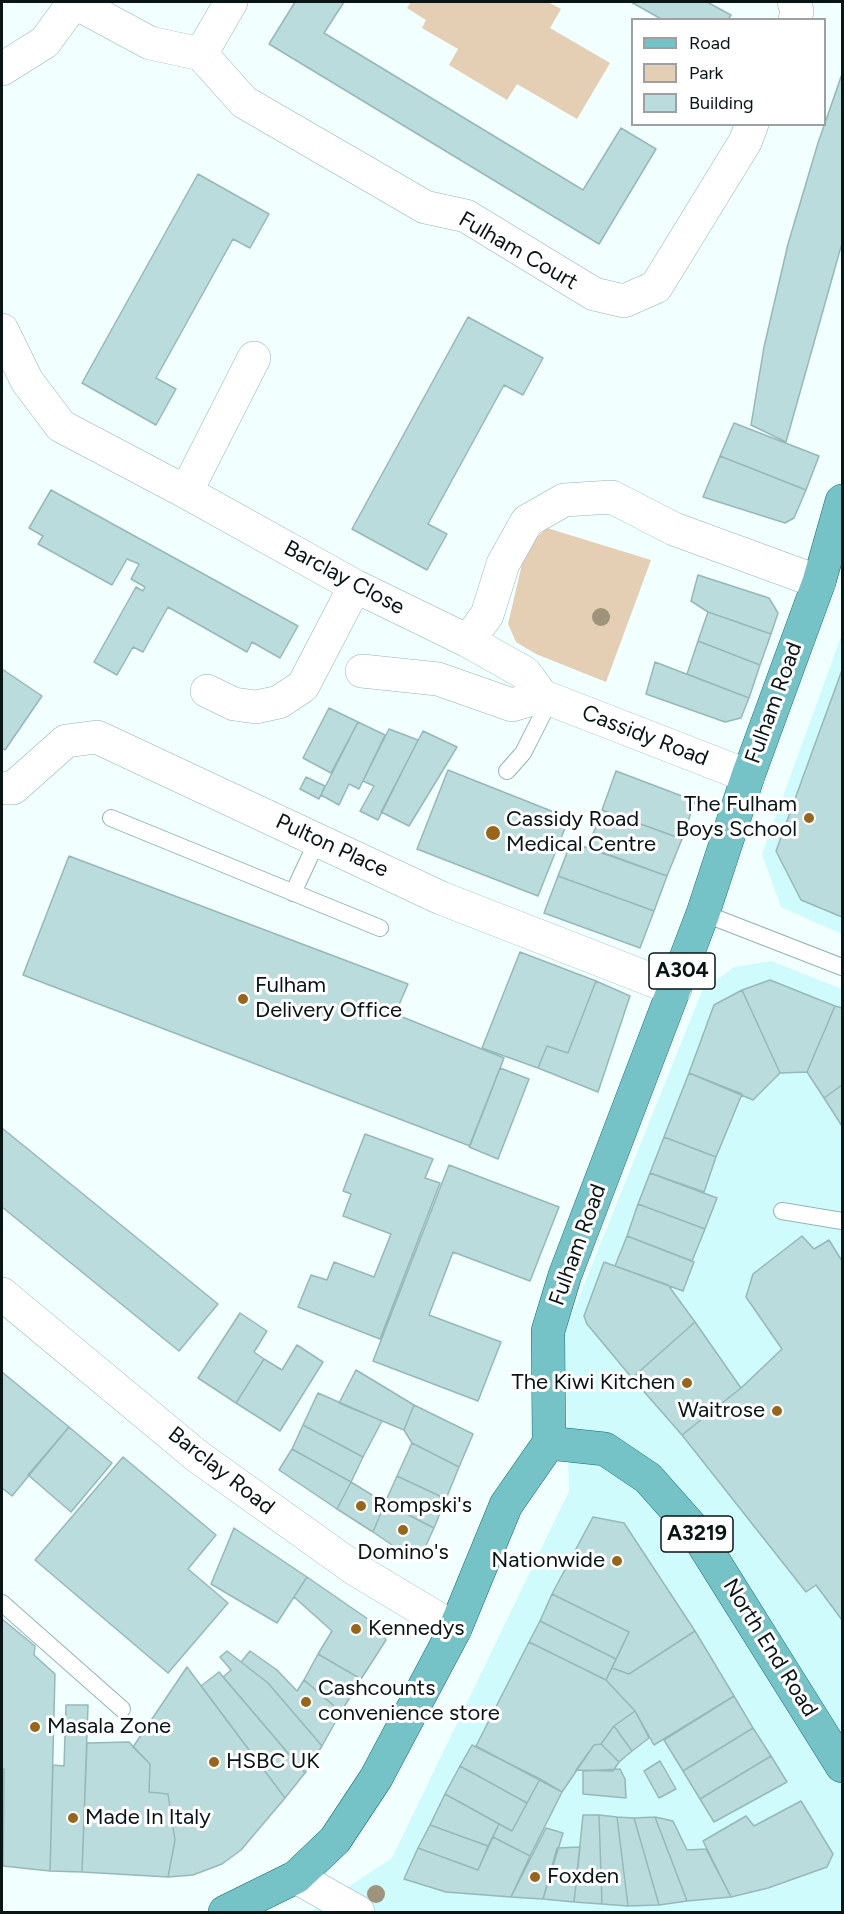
<!DOCTYPE html>
<html>
<head>
<meta charset="utf-8">
<style>
	body { margin:0 }
	#map { position:relative; width:844px; height:1914px; overflow:hidden; background:#f1ffff; font-family:Figtree,sans-serif }
	canvas { display:block }
	.frame { position:absolute; inset:0; border:3px solid #091515; pointer-events:none }
	.legend { position:absolute; left:631px; top:18px; width:195px; height:108px; box-sizing:border-box; background:#fff; border:2px solid #9da1a1; margin:0; padding:8px 10px; list-style:none; font-size:18px; color:#091515 }
	.legend li { display:flex; align-items:center; gap:12px; height:30px }
	.legend b { width:30px; border:2px solid #9da1a1 }
</style>
</head>
<body>
<div id="map">
<canvas width="844" height="1914"></canvas>
<div class="frame"></div>
<ul class="legend">
<li><b style="height:8px;background:#75c3c6"></b>Road</li>
<li><b style="height:16px;background:#e4ceb4"></b>Park</li>
<li><b style="height:16px;background:#badcdd"></b>Building</li>
</ul>
</div>
<script>
const context = document.querySelector('canvas').getContext('2d');
context.lineJoin = 'round';
function paint(path, color) { context.fillStyle = color; context.fill(path, 'evenodd'); }
const poly = rows => new Path2D(rows.map(r => 'M' + r).join(''));
function strokePath(path, color, width, dash) { context.strokeStyle = color; context.lineWidth = width; context.lineCap = dash ? 'butt' : 'round'; context.setLineDash(dash || []); context.stroke(path); }
function label(font, color, halo, rows, align = 'center') {
  context.font = font + ' Figtree,sans-serif'; context.lineWidth = 6; context.setLineDash([]); context.textBaseline = 'middle'; context.strokeStyle = halo; context.fillStyle = color; for (const [text, x, y, turn = 0] of rows) {
    context.save(); context.translate(x, y); context.rotate((+turn || 0) * Math.PI / 180); context.textAlign = isNaN(turn) ? turn : align; if (halo) context.strokeText(text, 0, 0); context.fillText(text, 0, 0); context.restore();
  }
}
paint(poly([
	[842,634,842,934,781,907,762,854],
	[771,961,842,989,842,1912,310,1912,392,1858,569,1491,565,1332,702,991,734,967]
]), '#cffbfd');
paint(poly([
	[411,2,548,2,561,9,550,28,610,63,577,119,517,84,507,100,449,65,458,49,422,28,426,20,407,8],
	[547,528,651,560,606,682,536,654,516,642,508,624,526,547]
]), '#e4ceb4');
const building = poly([
	[295,2,344,2,324,33,583,190,621,128,656,149,599,244,269,44,295,2],
	[631,2,707,2,731,15,728,20,663,20,631,2],
	[842,74,842,243,786,442,751,425,764,347,788,244,818,143,842,74],
	[198,174,269,214,250,248,233,239,156,378,176,389,156,425,82,383,198,174],
	[468,317,543,358,523,395,504,385,428,524,447,534,427,570,352,529,468,317],
	[734,423,819,456,806,490,720,456,734,423],
	[720,456,806,490,794,518,785,523,703,497,720,456],
	[51,490,298,626,280,658,252,642,247,652,168,607,143,652,133,647,117,675,94,662,136,587,143,591,145,587,131,579,139,564,127,559,112,585,38,544,43,536,29,528,51,490],
	[698,575,769,598,778,613,771,634,708,612,691,601,698,575],
	[708,612,771,634,760,665,698,641,708,612],
	[698,641,760,665,749,698,687,674,698,641],
	[655,662,749,698,741,718,725,722,646,694,655,662],
	[2,669,42,696,5,750,2,748,2,669],
	[842,670,842,917,801,900,776,851,842,670],
	[329,708,358,722,331,773,303,758,329,708],
	[358,722,385,735,359,789,349,784,339,805,321,795,358,722],
	[389,729,418,740,378,820,360,811,374,786,363,781,389,729],
	[423,731,457,747,409,826,381,812,423,731],
	[448,770,569,818,538,896,417,849,448,770],
	[616,771,695,801,682,839,602,810,616,771],
	[306,777,325,786,319,799,300,789,306,777],
	[602,810,682,839,667,876,588,847,602,810],
	[571,842,667,876,654,911,558,876,571,842],
	[69,856,408,984,395,1014,504,1058,470,1146,23,975,69,856],
	[558,876,654,911,640,948,544,913,558,876],
	[520,952,596,981,568,1053,547,1046,538,1068,482,1048,520,952],
	[770,980,835,1006,807,1072,780,1073,742,990,770,980],
	[596,981,630,996,598,1092,538,1068,547,1046,568,1053,596,981],
	[742,990,780,1073,753,1100,689,1073,714,1005,742,990],
	[835,1006,842,1008,842,1085,824,1098,807,1072,835,1006],
	[500,1068,529,1079,498,1159,469,1147,500,1068],
	[689,1073,742,1094,716,1157,664,1137,689,1073],
	[842,1085,842,1126,824,1098,842,1085],
	[2,1128,218,1304,179,1351,2,1207,2,1128],
	[365,1134,433,1159,425,1178,440,1183,380,1339,298,1307,311,1275,327,1280,334,1262,374,1277,391,1234,343,1216,351,1194,343,1191,365,1134],
	[664,1137,716,1157,704,1192,650,1173,664,1137],
	[449,1165,559,1207,530,1281,453,1252,429,1315,501,1342,478,1401,373,1361,449,1165],
	[650,1173,717,1198,705,1229,638,1204,650,1173],
	[638,1204,705,1229,692,1261,627,1236,638,1204],
	[627,1236,694,1262,683,1291,615,1266,627,1236],
	[802,1236,814,1249,829,1240,842,1261,842,1620,816,1585,806,1592,682,1435,741,1388,782,1349,746,1297,753,1274,802,1236],
	[604,1262,668,1285,695,1322,632,1378,587,1324,584,1316,604,1262],
	[240,1313,267,1331,254,1352,264,1359,236,1403,198,1378,240,1313],
	[695,1322,741,1388,682,1435,632,1378,695,1322],
	[297,1345,323,1362,280,1431,236,1403,264,1359,282,1370,297,1345],
	[356,1370,414,1405,404,1430,339,1403,356,1370],
	[2,1372,69,1427,12,1496,2,1488,2,1372],
	[318,1393,382,1421,363,1457,303,1425,318,1393],
	[414,1405,473,1434,459,1467,412,1443,404,1430,414,1405],
	[303,1425,363,1457,351,1482,292,1449,303,1425],
	[69,1427,112,1463,71,1512,28,1475,69,1427],
	[412,1443,459,1467,446,1499,397,1476,412,1443],
	[292,1449,351,1482,337,1509,279,1470,292,1449],
	[123,1457,216,1535,188,1569,228,1603,168,1673,35,1560,123,1457],
	[397,1476,446,1499,434,1528,385,1503,397,1476],
	[351,1482,385,1503,373,1532,337,1509,351,1482],
	[385,1503,434,1528,422,1554,411,1558,373,1532,385,1503],
	[593,1517,624,1523,695,1631,629,1674,612,1668,629,1632,552,1594,593,1517],
	[234,1528,307,1577,277,1623,211,1584,234,1528],
	[307,1577,381,1628,386,1640,361,1679,318,1654,332,1631,294,1597,307,1577],
	[552,1594,629,1632,616,1659,540,1621,552,1594],
	[2,1619,35,1646,34,1655,55,1674,50,1871,3,1866,4,1769,2,1769,2,1619],
	[540,1621,616,1659,606,1680,529,1642,540,1621],
	[695,1631,734,1696,654,1745,635,1711,606,1680,612,1668,629,1674,695,1631],
	[529,1642,606,1680,635,1711,614,1726,601,1744,594,1745,562,1792,476,1746,529,1642],
	[227,1651,268,1683,322,1746,305,1773,223,1677,231,1670,220,1657,227,1651],
	[250,1651,277,1670,297,1691,304,1680,341,1712,322,1746,268,1683,241,1662,250,1651],
	[318,1654,361,1679,341,1712,304,1680,318,1654],
	[187,1667,285,1798,241,1850,222,1864,193,1875,168,1877,175,1840,168,1794,149,1792,150,1764,133,1747,187,1667],
	[219,1672,305,1773,285,1798,201,1686,219,1672],
	[734,1696,753,1728,683,1771,664,1740,734,1696],
	[66,1705,88,1705,82,1872,50,1871,53,1765,64,1766,66,1705],
	[635,1711,649,1738,632,1751,614,1726,635,1711],
	[614,1726,632,1751,619,1762,601,1744,614,1726],
	[753,1728,771,1756,700,1799,683,1771,753,1728],
	[129,1742,150,1764,149,1792,168,1794,175,1840,168,1877,82,1872,87,1743,129,1742],
	[601,1744,619,1762,613,1771,576,1770,594,1745,601,1744],
	[472,1745,540,1779,527,1803,460,1766,472,1745],
	[771,1756,787,1782,714,1822,700,1799,771,1756],
	[660,1761,676,1789,659,1798,644,1771,660,1761],
	[460,1766,527,1803,512,1831,445,1794,460,1766],
	[2,1769,4,1769,3,1866,2,1866,2,1769],
	[620,1769,625,1779,626,1798,583,1794,583,1771,620,1769],
	[540,1779,562,1792,530,1856,493,1837,499,1824,512,1831,540,1779],
	[445,1794,499,1824,488,1846,430,1825,445,1794],
	[801,1801,833,1854,827,1867,768,1888,731,1897,703,1841,746,1816,754,1826,801,1801],
	[583,1815,599,1815,602,1904,574,1902,583,1815],
	[599,1815,617,1817,628,1906,602,1904,599,1815],
	[617,1817,634,1818,659,1905,628,1906,617,1817],
	[655,1817,673,1821,687,1850,706,1849,731,1897,687,1901,655,1817],
	[655,1817,687,1901,659,1905,634,1818,655,1817],
	[430,1825,488,1846,478,1870,418,1848,430,1825],
	[546,1828,563,1833,543,1899,511,1897,546,1828],
	[493,1837,530,1856,511,1897,446,1892,404,1879,418,1848,478,1870,493,1837],
	[580,1847,574,1902,543,1899,557,1848,580,1847]
]);
paint(building, '#badcdd');
strokePath(building, '#97b8b9', 1.5);
const lane = poly([
	[507,771,523,753,550,700],
	[111,818,380,928],
	[293,893,318,839],
	[703,913,842,967],
	[782,1211,842,1221],
	[2,1603,122,1709]
]);
const street = poly([
	[74,2,150,43,201,54],
	[231,2,201,54,244,102,425,207,466,216,594,294,624,301,656,287,745,142,752,124],
	[794,2,797,11,795,20],
	[2,69,45,42,74,2],
	[2,330,27,381,61,426,186,492,355,586,468,641,487,615,503,564,527,521,564,500,612,497,674,529,819,582],
	[186,492,254,358],
	[468,641,525,673,542,696,748,776],
	[362,671,438,679,512,705,542,696],
	[207,691,234,704,256,707,279,702,303,686,355,586],
	[2,788,13,788,66,741,97,737,441,898,675,989],
	[2,1294,197,1456,355,1569,455,1629],
	[296,1877,358,1912]
]);
const primary = poly([
	[549,1443,605,1449,648,1478,695,1531,842,1766],
	[225,1912,296,1877,335,1840,376,1778,455,1629,506,1505,549,1443,548,1331,565,1275,703,913,748,776,819,582,842,501]
]);
strokePath(lane, '#93b4b5', 18);
strokePath(street, '#93b4b5', 34);
strokePath(primary, '#136c6f', 34);
strokePath(lane, '#fff', 16);
strokePath(street, '#fff', 33);
strokePath(primary, '#75c3c6', 33);
context.fillStyle = '#9e937b';
for (const [x, y] of [
	[601,617],
	[376,1894]
]) { context.beginPath(); context.arc(x, y, 9, 0, 2 * Math.PI); context.fill(); }
for (const [x, y, r, color] of [
	[809,818,6,"#98651a"],
	[493,833,8,"#98651a"],
	[243,999,6,"#98651a"],
	[687,1383,6,"#98651a"],
	[777,1411,6,"#98651a"],
	[361,1506,6,"#98651a"],
	[403,1530,6,"#98651a"],
	[617,1561,6,"#98651a"],
	[356,1629,6,"#98651a"],
	[306,1702,6,"#98651a"],
	[35,1727,6,"#98651a"],
	[214,1762,6,"#98651a"],
	[73,1818,6,"#98651a"],
	[535,1877,6,"#98651a"]
]) { const dot = new Path2D(); dot.arc(x, y, r, 0, 2 * Math.PI); context.fillStyle = color; context.fill(dot); strokePath(dot, '#fff', 2); }
for (const [x, y, w] of [
	[682,971,66],
	[697,1534,72]
]) { const box = new Path2D(); box.roundRect(x - w / 2, y - 18, w, 36, 4.5); context.fillStyle = '#fff'; context.fill(box); strokePath(box, '#091515', 1.5); }
label('bold 21px', '#091515', null, [
	["A304",682,971],
	["A3219",697,1534]
]);
label('22px', '#091515', '#fff', [
	["Fulham Court",518,251,30],
	["Barclay Close",344,578,28],
	["Fulham Road",774,703,-70],
	["Cassidy Road",645,736,21],
	["Pulton Place",332,846,25],
	["Fulham Road",578,1245,-70],
	["Barclay Road",221,1471,38],
	["North End Road",770,1648,58]
]);
label('22px', '#091515', '#fff', [
	["The Fulham",797,805,"right"],
	["Boys School",797,830,"right"],
	["Cassidy Road",506,820],
	["Medical Centre",506,845],
	["Fulham",255,986],
	["Delivery Office",255,1011],
	["The Kiwi Kitchen",675,1383,"right"],
	["Waitrose",765,1411,"right"],
	["Rompski's",373,1506],
	["Domino's",403,1553,"center"],
	["Nationwide",605,1561,"right"],
	["Kennedys",368,1629],
	["Cashcounts",318,1689],
	["convenience store",318,1714],
	["Masala Zone",47,1727],
	["HSBC UK",226,1762],
	["Made In Italy",85,1818],
	["Foxden",547,1877]
], 'left');
</script>
</body>
</html>
